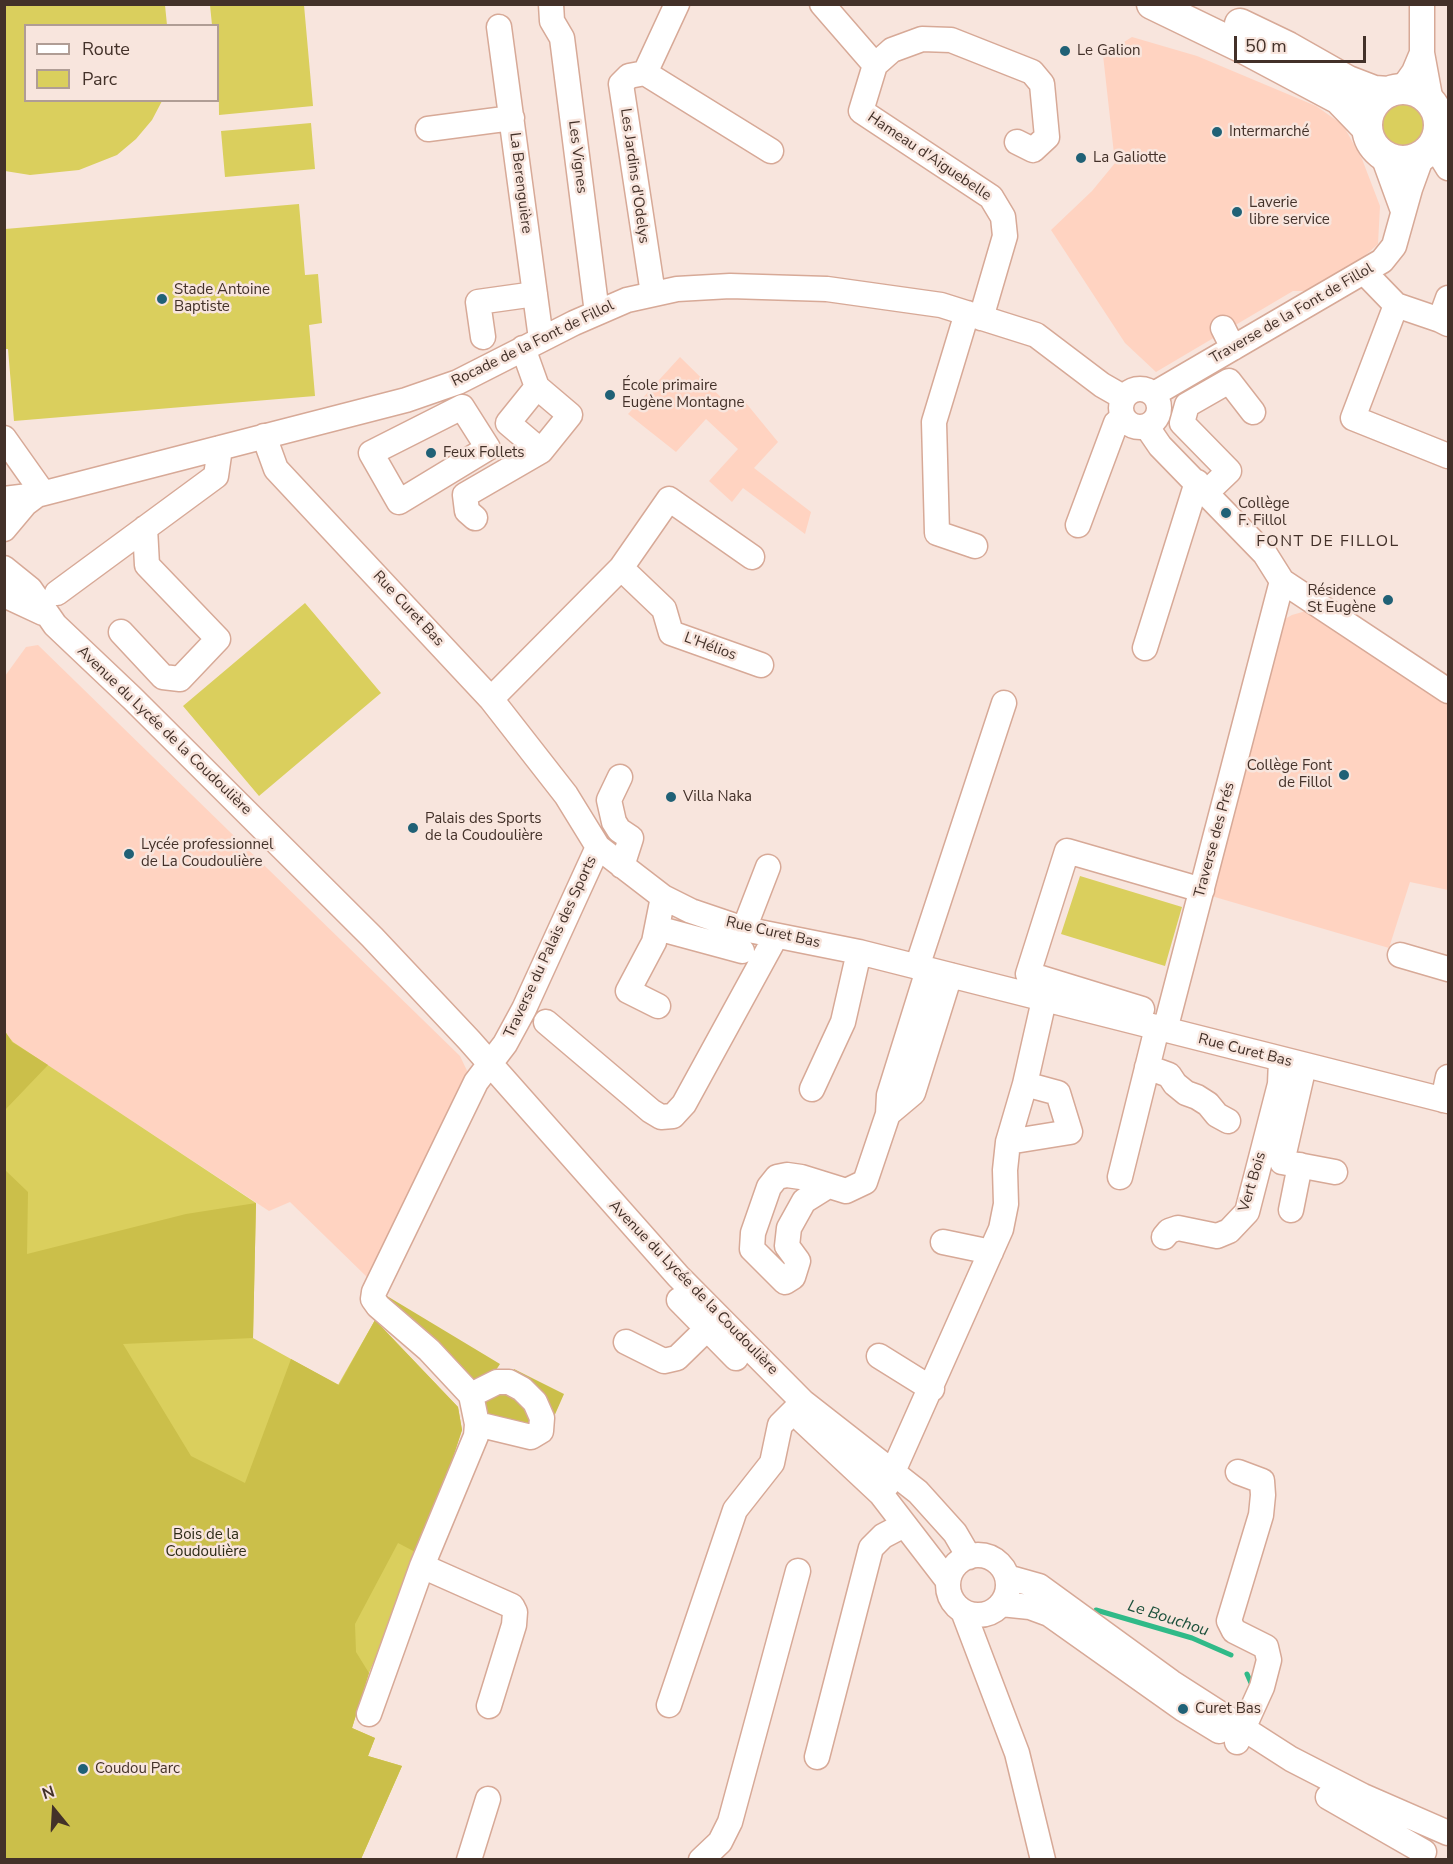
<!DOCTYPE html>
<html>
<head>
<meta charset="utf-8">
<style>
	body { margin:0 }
	#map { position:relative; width:1453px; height:1864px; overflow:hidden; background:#f8e5dd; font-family:"Nunito Sans",sans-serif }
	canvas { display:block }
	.frame { position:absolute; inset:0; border:6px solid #433129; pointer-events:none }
	.legend { position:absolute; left:24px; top:24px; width:195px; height:78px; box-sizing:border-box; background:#f8e5dd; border:2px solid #b09d95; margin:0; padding:8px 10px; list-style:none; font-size:18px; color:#433129 }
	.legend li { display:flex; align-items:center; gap:12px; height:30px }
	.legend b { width:30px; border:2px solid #b09d95 }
	.north { position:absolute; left:24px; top:1780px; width:60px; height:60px; -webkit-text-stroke:4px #f8e5dd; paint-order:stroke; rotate:342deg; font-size:16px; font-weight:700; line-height:24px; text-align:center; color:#433129 }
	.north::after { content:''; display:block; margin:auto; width:21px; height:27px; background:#433129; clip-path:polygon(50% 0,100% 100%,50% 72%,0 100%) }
	.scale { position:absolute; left:1234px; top:36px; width:132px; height:27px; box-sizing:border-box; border:3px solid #433129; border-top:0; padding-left:8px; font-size:18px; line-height:21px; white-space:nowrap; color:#433129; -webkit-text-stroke:4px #f8e5dd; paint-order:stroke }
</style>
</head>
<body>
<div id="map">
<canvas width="1453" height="1864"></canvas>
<div class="frame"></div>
<ul class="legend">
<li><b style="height:8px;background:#fff"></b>Route</li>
<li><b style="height:16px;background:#dacf5d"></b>Parc</li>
</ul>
<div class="north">N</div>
<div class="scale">50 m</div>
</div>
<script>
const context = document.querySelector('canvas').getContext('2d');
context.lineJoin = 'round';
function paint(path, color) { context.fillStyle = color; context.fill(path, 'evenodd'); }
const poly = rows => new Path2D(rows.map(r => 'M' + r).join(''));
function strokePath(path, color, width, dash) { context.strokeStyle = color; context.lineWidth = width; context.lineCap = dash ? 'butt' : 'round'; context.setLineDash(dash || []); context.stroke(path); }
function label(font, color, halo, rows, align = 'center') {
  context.font = font + ' "Nunito Sans",sans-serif'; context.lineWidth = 5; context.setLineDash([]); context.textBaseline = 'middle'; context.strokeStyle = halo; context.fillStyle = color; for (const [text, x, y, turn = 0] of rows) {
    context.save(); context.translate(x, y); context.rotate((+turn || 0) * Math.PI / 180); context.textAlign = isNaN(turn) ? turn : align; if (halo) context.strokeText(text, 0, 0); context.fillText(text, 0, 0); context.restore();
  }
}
paint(poly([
	[1132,37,1197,56,1316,106,1343,125,1362,159,1380,206,1378,244,1348,271,1307,291,1293,291,1156,372,1125,343,1051,230,1092,191,1115,163,1103,55],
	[680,357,736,412,746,403,778,442,754,468,811,512,805,534,743,488,732,502,709,481,738,449,706,419,676,452,628,414],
	[1306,611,1319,614,1448,698,1448,890,1410,882,1389,948,1208,895,1283,620,1292,615],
	[38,645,460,1056,470,1077,369,1279,290,1202,269,1211,12,1042,5,1031,5,676,26,647]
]), '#ffd3c1');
paint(poly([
	[4,5,165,5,167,25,26,26,26,100,162,101,152,120,136,139,117,155,79,170,30,175,5,171],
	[210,5,304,5,313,106,219,115,218,26,212,25],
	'1369 126a35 35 0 1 1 70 0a35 35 0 1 1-70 0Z',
	[311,123,315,169,225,177,221,131],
	[299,204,305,275,318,274,322,323,309,325,315,396,14,421,8,349,4,349,5,229],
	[305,603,381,693,259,796,183,706],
	[1080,876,1182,907,1165,966,1061,934],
	[4,1031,13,1042,256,1203,253,1338,338,1385,375,1320,458,1407,462,1430,421,1555,369,1673,352,1728,375,1738,368,1756,402,1766,361,1859,5,1859]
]), '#dacf5d');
paint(poly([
	[5,1031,12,1042,48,1065,5,1110],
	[4,1169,28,1192,27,1254,186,1214,256,1203,253,1338,123,1344,191,1456,245,1483,291,1359,339,1385,375,1320,458,1407,462,1430,421,1555,398,1543,355,1624,356,1652,369,1673,352,1728,375,1738,368,1756,402,1766,361,1859,5,1859],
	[382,1293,500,1364,492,1376,476,1384,382,1299],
	[514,1369,564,1394,553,1419,512,1377],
	[498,1388,530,1401,534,1431,487,1419,482,1397]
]), '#cbbf4a');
strokePath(poly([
	[1096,1610,1192,1638,1231,1655],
	[1247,1674,1251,1683]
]), '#30ba88', 5);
const minor = poly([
	[551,4,552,21,562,38,597,313],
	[822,4,875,65,861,111,991,197,1003,217,1005,236,981,318],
	[1422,4,1422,53,1431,102],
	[499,27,541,339],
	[875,65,892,50,922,39,951,40,1032,72,1042,84,1047,137,1033,150,1017,142],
	[645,73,771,151],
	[1402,89,1414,72,1422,53],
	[428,129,512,118],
	[1440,155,1448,168],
	[1383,156,1403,211],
	[1365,273,1396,305,1353,418,1448,456],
	[653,294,621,84,629,76,645,73,677,4],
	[1448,298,1440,320,1448,324],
	[1396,305,1440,320],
	[967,313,934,422,937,533,975,546],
	[1223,328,1233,348],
	[483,337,478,302,535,294],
	[523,348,537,387,508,423,541,451],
	'1121 408a19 19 0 1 1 38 0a19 19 0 1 1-38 0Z',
	[1154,394,1382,261,1394,246,1410,189,1422,156],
	[462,407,488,448,399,502,371,453,462,407],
	[1147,427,1160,446,1265,554,1282,581,1448,691],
	[264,436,276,469,491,699,566,795,598,847,663,897,691,911,744,929,859,952,1448,1101],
	[4,438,43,493],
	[1207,492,1229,471,1182,423,1187,405,1229,381,1253,412],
	[4,499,37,495,406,400,458,382,574,323,627,300,677,289,730,286,827,289,941,305,1036,335,1102,385,1123,397],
	[475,518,467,511,465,495,541,451,570,415,537,387],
	[1078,525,1116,423,1123,418],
	[4,529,25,504,37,495],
	[4,568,30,589,55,625,132,698,372,937,469,1040,678,1276,803,1402,918,1492,955,1533,969,1557],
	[621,568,664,609,671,633,761,665],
	[57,593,216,476,220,448],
	[4,595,43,613],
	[121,632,163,677,180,679,218,639,147,565,145,528],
	[1145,648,1197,482],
	[491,699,621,568,669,499,752,557],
	[620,777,609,800,614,822,619,830,631,838,622,866],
	[657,928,742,951],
	[744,929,768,867],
	[1400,955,1448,969],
	[917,967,1004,703],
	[658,1006,628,991,654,942,663,897],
	[1142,1009,1028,974,1067,851,1202,890],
	[546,1022,651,1111,661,1117,673,1116,684,1104,776,936],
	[1165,1030,1282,581],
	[1304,1066,1282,1162,1335,1172],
	[1147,1067,1169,1075,1175,1084,1186,1093,1197,1097,1208,1104,1217,1115,1228,1121],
	[812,1089,843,1022,859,952],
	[1443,1100,1448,1077],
	[888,1114,913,1093,950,975],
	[1008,1142,1070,1132,1058,1093,1025,1084],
	[1120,1177,1157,1028],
	[828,1186,804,1201,789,1228,787,1246,798,1261,793,1277,785,1282,752,1249,753,1233,769,1187,777,1177,787,1175,801,1177,846,1191,865,1182,888,1114,889,1095,928,970],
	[1291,1210,1300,1165],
	[1164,1237,1169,1231,1178,1228,1217,1236,1229,1231,1247,1212,1280,1084,1281,1060],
	[943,1242,991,1252],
	[679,1300,736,1358],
	[626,1342,664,1361,677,1358,717,1319],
	[879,1356,932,1389],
	[471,1395,497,1382,509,1382,522,1389,535,1402,542,1418,541,1431,531,1437,477,1424],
	[803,1421,881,1494,948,1581],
	[887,1485,1001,1229,1006,1204,1005,1170,1008,1142,1025,1084,1044,1000],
	'948 1585a30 30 0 1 1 60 0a30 30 0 1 1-60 0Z',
	[422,1566,512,1606,515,1612,514,1625,489,1706],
	[1007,1577,1039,1586,1171,1682,1291,1759,1363,1796,1448,1833],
	[1001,1604,1030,1607,1049,1614,1183,1709,1219,1731],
	[963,1611,1017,1753,1043,1860],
	[669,1705,735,1510,772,1463,780,1425,803,1402],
	[369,1714,422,1566,476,1436,477,1424,471,1395,429,1350,378,1306,373,1299,374,1292,476,1082,505,1044,524,1009,598,847],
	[1237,1742,1262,1687,1269,1660,1266,1647,1234,1631,1229,1621,1261,1515,1263,1495,1262,1481,1238,1472],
	[817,1757,871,1548,883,1536,904,1525],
	[1328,1797,1424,1852],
	[469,1860,488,1799],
	[701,1860,720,1842,730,1822,798,1571]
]);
const major = poly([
	[1152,4,1245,49,1339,99,1367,128],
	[1240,24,1288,47,1348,81,1374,91,1389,92],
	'1367 125a36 36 0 1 1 72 0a36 36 0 1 1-72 0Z'
]);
strokePath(minor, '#d7a997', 27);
strokePath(major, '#d7a997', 33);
strokePath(minor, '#fff', 24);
strokePath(major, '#fff', 30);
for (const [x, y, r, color] of [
	[1065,51,6,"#206176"],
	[1217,132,6,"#206176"],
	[1081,158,6,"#206176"],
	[1237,212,6,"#206176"],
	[162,299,6,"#206176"],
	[610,395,6,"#206176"],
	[431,453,6,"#206176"],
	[1226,513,6,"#206176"],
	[1388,600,6,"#206176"],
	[1344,775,6,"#206176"],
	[671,797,6,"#206176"],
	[413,828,6,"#206176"],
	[129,854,6,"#206176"],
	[1183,1709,6,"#206176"],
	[83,1769,6,"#206176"]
]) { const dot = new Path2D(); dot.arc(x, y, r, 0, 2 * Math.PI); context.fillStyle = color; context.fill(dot); strokePath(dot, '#f8e5dd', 2); }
label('15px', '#433129', '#f8e5dd', [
	["Le Galion",1077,51],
	["Intermarché",1229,132],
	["La Galiotte",1093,158],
	["Laverie",1249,203],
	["libre service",1249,220],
	["Stade Antoine",174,290],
	["Baptiste",174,307],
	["École primaire",622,386],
	["Eugène Montagne",622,403],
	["Feux Follets",443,453],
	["Collège",1238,504],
	["F. Fillol",1238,521],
	["Résidence",1376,591,"right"],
	["St Eugène",1376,608,"right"],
	["Collège Font",1332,766,"right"],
	["de Fillol",1332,783,"right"],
	["Villa Naka",683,797],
	["Palais des Sports",425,819],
	["de la Coudoulière",425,836],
	["Lycée professionnel",141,845],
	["de La Coudoulière",141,862],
	["Curet Bas",1195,1709],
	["Coudou Parc",95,1769]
], 'left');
label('15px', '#433129', '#f8e5dd', [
	["Les Vignes",577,157,83],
	["Hameau d'Aiguebelle",929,157,34],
	["Les Jardins d'Odelys",634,176,82],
	["La Berenguière",520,183,83],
	["Traverse de la Font de Fillol",1292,314,-30],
	["Rocade de la Font de Fillol",533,344,-26],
	["Rue Curet Bas",408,609,47],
	["L'Hélios",710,647,20],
	["Avenue du Lycée de la Coudoulière",164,731,44],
	["Traverse des Prés",1215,840,-75],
	["Rue Curet Bas",773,933,13],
	["Traverse du Palais des Sports",551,947,-65],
	["Rue Curet Bas",1245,1051,14],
	["Vert Bois",1253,1182,-73],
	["Avenue du Lycée de la Coudoulière",693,1288,46]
]);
label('15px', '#2c2a16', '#f8e5dd', [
	["Bois de la",206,1535],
	["Coudoulière",206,1552]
]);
context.letterSpacing = '1.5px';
label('16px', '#433129', '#f8e5dd', [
	["FONT DE FILLOL",1328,542]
]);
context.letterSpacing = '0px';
label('italic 16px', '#1d513c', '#f8e5dd', [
	["Le Bouchou",1168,1619,18]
]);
</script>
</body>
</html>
